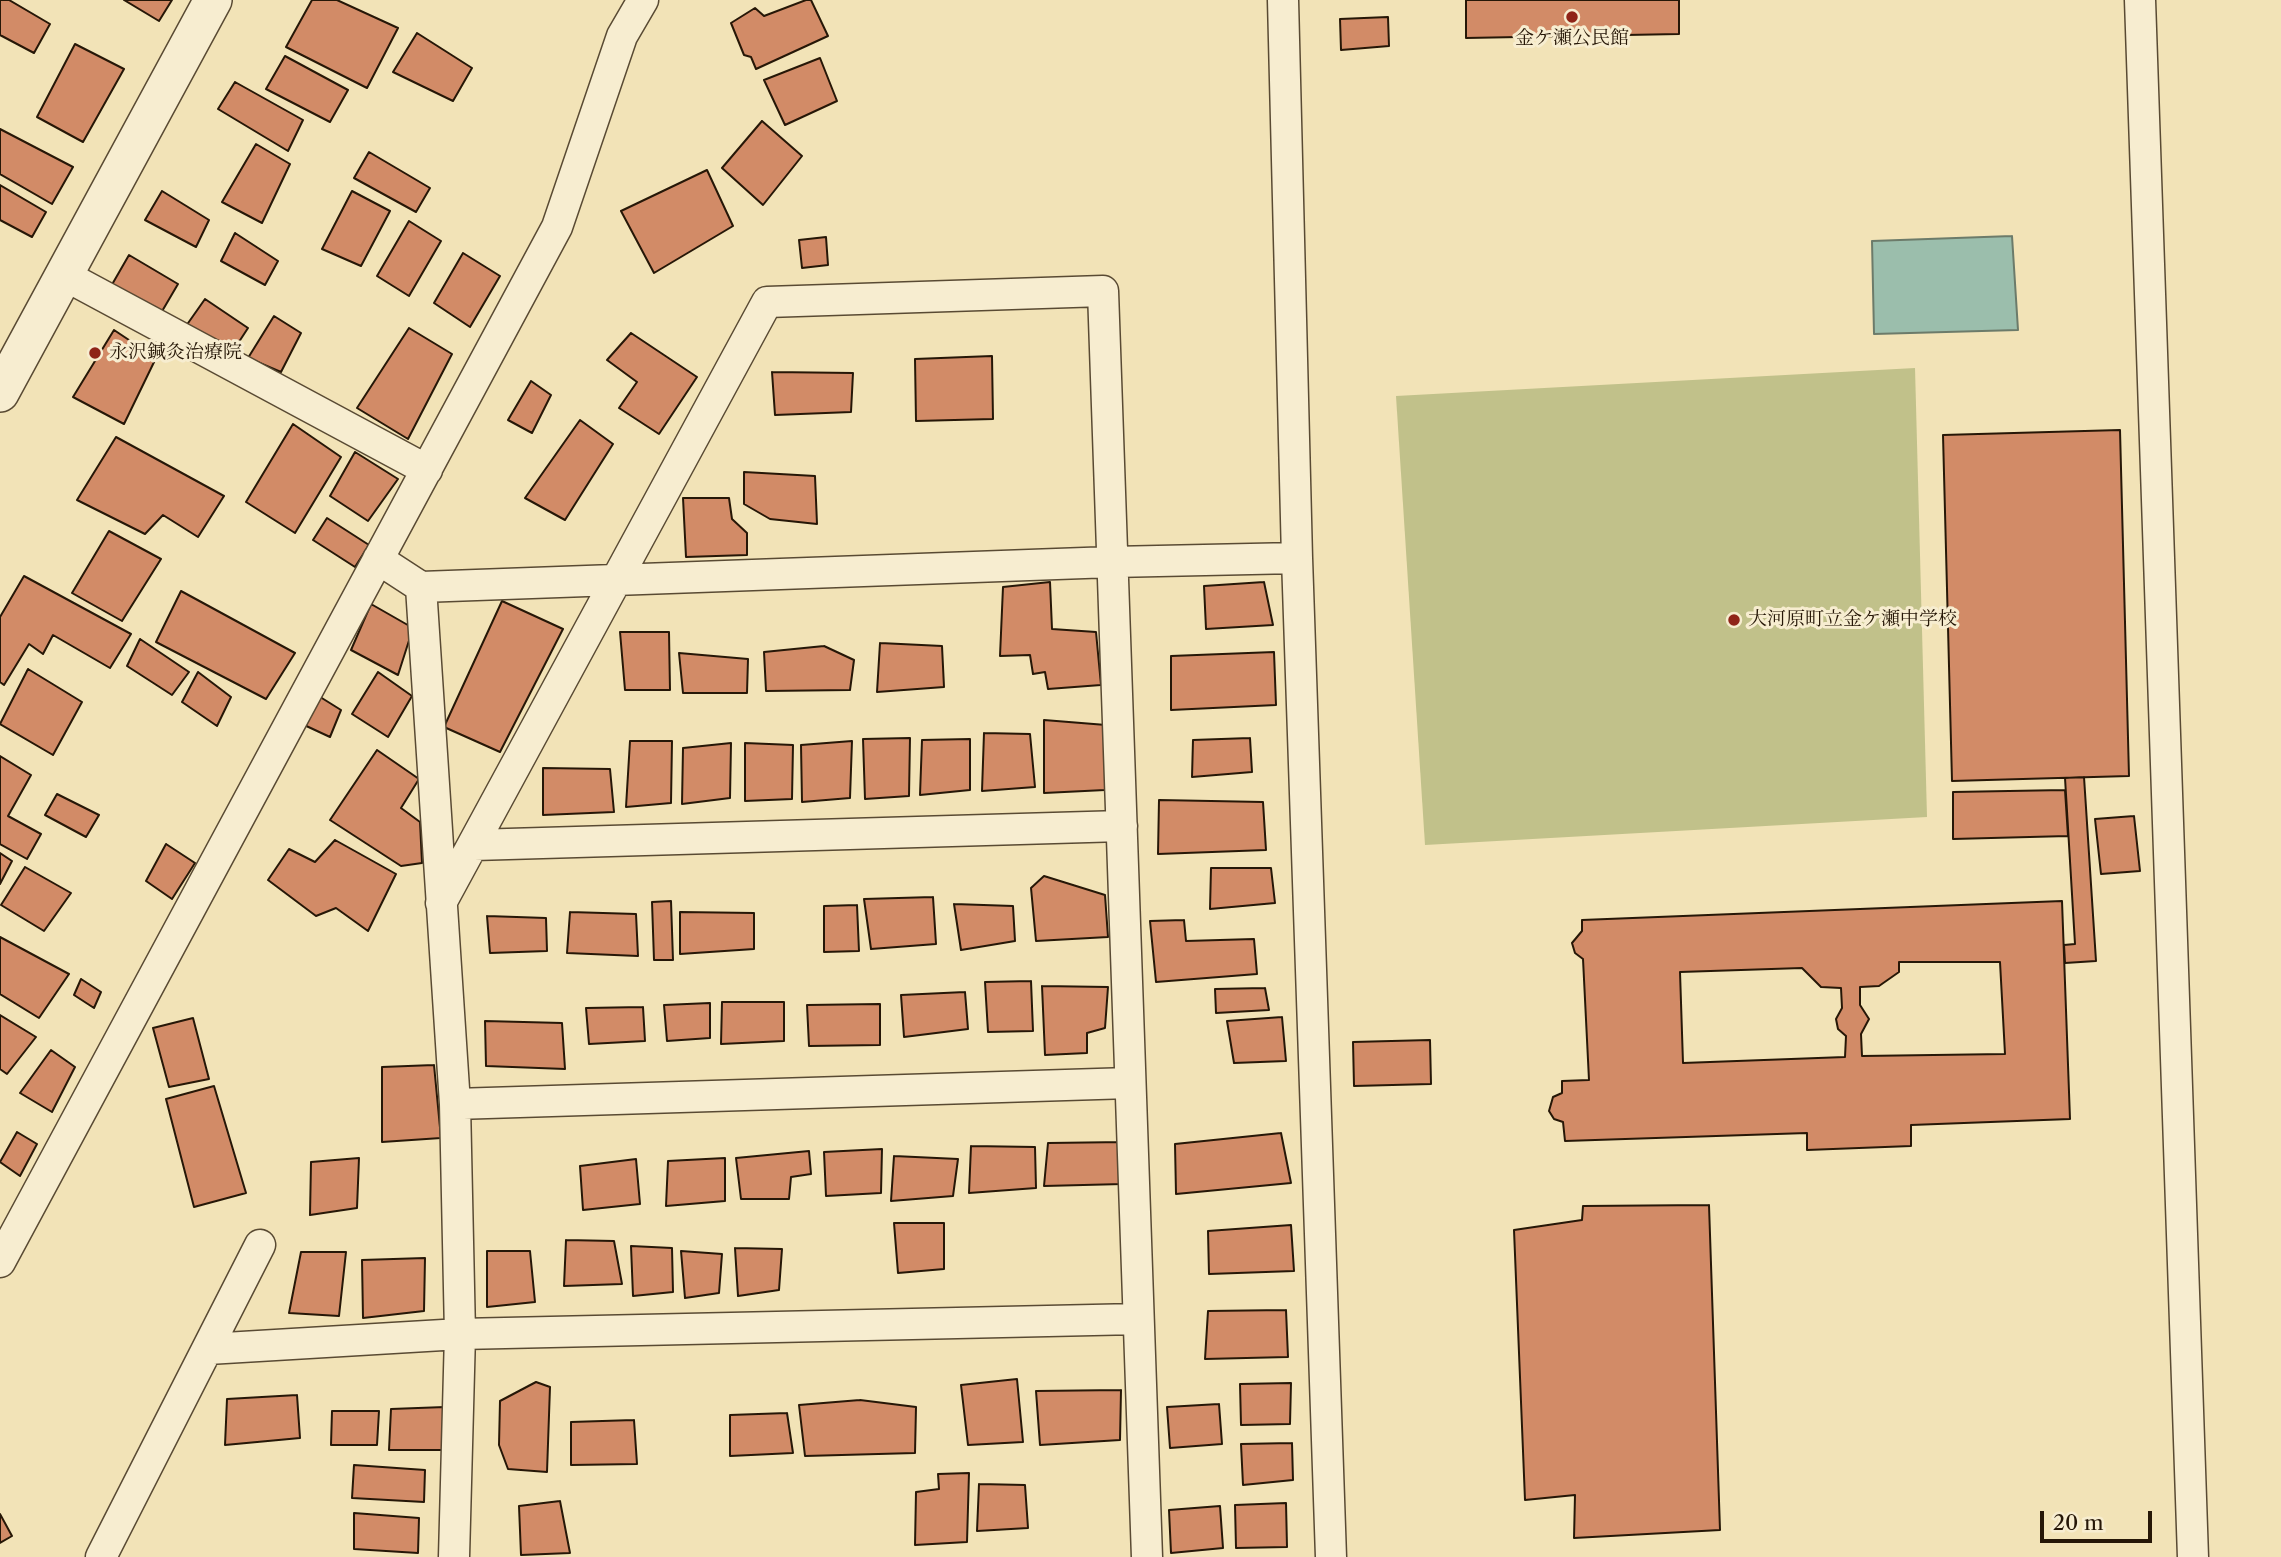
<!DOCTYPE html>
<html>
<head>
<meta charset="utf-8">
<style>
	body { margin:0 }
	#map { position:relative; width:2281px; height:1557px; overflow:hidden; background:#f2e3b7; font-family:"Libre Caslon Text",serif }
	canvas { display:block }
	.scale { position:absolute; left:2040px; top:1511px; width:112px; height:32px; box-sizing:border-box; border:4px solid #261707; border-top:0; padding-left:9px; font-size:21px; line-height:24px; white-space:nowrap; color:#261707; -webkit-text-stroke:5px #f7edd0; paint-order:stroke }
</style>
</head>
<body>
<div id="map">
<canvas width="2281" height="1557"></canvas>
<div class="scale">20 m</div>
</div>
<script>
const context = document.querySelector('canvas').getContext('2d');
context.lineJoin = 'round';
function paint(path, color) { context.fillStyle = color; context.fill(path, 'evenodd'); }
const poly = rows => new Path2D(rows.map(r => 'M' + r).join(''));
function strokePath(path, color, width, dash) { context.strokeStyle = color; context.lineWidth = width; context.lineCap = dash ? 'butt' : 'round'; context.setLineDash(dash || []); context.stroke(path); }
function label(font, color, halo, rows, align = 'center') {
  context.font = font + ' "Libre Caslon Text","Noto Serif JP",serif'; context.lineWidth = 6; context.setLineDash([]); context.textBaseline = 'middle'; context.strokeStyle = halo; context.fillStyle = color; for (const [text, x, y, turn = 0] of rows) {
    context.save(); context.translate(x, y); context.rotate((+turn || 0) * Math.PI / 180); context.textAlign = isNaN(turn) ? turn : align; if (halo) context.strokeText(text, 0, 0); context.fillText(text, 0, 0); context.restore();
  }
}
paint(poly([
	[1915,368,1927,817,1425,845,1396,396]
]), '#c1c18a');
const water = poly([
	[2012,236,2018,330,1874,334,1872,241,2012,236]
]);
paint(water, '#9bbeac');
strokePath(water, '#6c7b6a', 2);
const building = poly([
	[0,0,9,0,50,24,34,53,0,35,0,0],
	[124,0,172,0,159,21,124,0],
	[312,0,337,0,398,28,367,88,286,47,312,0],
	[806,0,811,0,828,36,756,69,751,57,744,55,731,23,755,8,764,16,806,0],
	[1466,0,1679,0,1679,34,1466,38,1466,0],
	[1388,17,1389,46,1341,50,1340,19,1388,17],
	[417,33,472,68,453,101,393,72,417,33],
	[75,44,124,69,83,142,37,117,75,44],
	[285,56,348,90,330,122,266,89,285,56],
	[820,58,837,101,785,125,764,80,820,58],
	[235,82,303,120,288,151,218,109,235,82],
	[762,121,802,156,763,205,722,168,762,121],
	[0,129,73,167,52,204,0,174,0,129],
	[256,144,290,164,262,223,222,202,256,144],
	[369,152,430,188,416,212,354,178,369,152],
	[707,170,733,226,654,273,621,211,707,170],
	[0,185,46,212,32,237,0,220,0,185],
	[162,191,209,220,196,247,145,220,162,191],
	[352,191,390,211,361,266,322,249,352,191],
	[409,221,441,241,409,296,377,276,409,221],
	[235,233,278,261,265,285,221,261,235,233],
	[826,237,828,265,802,268,799,240,826,237],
	[463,253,500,276,470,327,434,303,463,253],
	[129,255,178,284,161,313,110,288,129,255],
	[205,299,248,328,233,351,186,326,205,299],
	[274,316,301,333,281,372,248,358,274,316],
	[409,328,452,354,408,439,357,408,409,328],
	[114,330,156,358,124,424,73,397,114,330],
	[631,333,697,377,659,434,619,408,637,382,607,360,631,333],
	[992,356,993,419,916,421,915,359,992,356],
	[772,372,853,373,851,412,775,415,772,372],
	[531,381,551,395,532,433,508,420,531,381],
	[580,420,613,444,565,520,525,498,580,420],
	[293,424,341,457,295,533,246,502,293,424],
	[2120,430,2129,776,1952,781,1943,435,2120,430],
	[116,437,224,496,198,537,163,515,145,534,77,500,116,437],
	[355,452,398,479,368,521,330,496,355,452],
	[744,472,815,476,817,524,770,519,744,504,744,472],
	[683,498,729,498,732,519,747,533,747,555,686,557,683,498],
	[327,518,369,545,355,567,313,540,327,518],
	[109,531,161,559,122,621,72,593,109,531],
	[24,576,131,634,110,668,53,635,43,654,29,644,4,685,0,682,0,617,24,576],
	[1050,582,1052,629,1096,632,1101,685,1048,689,1045,672,1033,674,1030,655,1000,656,1003,587,1050,582],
	[1264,582,1273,625,1206,629,1204,586,1264,582],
	[181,591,295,653,266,699,156,642,181,591],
	[502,601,563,629,500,752,444,727,502,601],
	[371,604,413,628,398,675,351,650,371,604],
	[620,632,669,632,670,690,625,690,620,632],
	[140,639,189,672,172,695,127,666,140,639],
	[880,643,942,646,944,687,877,692,880,643],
	[824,646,854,660,850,690,766,691,764,652,824,646],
	[1274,652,1276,705,1171,710,1171,656,1274,652],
	[679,653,748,659,747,693,683,693,679,653],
	[28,669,82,702,53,755,0,724,28,669],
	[198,672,231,697,217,726,182,702,198,672],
	[378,672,412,696,388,737,352,714,378,672],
	[317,695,341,710,330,737,302,724,317,695],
	[1044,720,1106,725,1105,790,1044,793,1044,720],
	[984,733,1030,734,1035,787,982,791,984,733],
	[910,738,909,796,865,799,863,739,910,738],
	[1250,738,1252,772,1192,777,1193,740,1250,738],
	[970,739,970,790,920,795,922,740,970,739],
	[630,741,672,741,671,803,626,807,630,741],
	[852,741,850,798,802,802,801,745,852,741],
	[731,743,730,798,682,804,683,748,731,743],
	[745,743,793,745,792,799,745,801,745,743],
	[377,750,419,779,401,808,420,822,422,863,401,866,330,820,377,750],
	[0,756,31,775,8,816,41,834,27,859,0,844,0,756],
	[543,768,610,769,614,812,543,815,543,768],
	[2084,777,2096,961,2065,963,2064,945,2075,944,2065,778,2084,777],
	[2065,790,2068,836,1953,839,1953,792,2065,790],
	[57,794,99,815,86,837,45,815,57,794],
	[1159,800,1263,802,1266,850,1158,854,1159,800],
	[2134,816,2140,871,2101,874,2095,819,2134,816],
	[335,840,396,874,368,931,336,908,316,916,268,880,289,849,315,862,335,840],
	[166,844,195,863,172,899,146,881,166,844],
	[0,853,12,861,0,884,0,853],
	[25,867,71,893,44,931,1,905,25,867],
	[1211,868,1271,868,1275,903,1210,909,1211,868],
	[1044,876,1105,895,1108,937,1036,941,1031,888,1044,876],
	[933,897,936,944,871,949,864,899,933,897],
	[671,901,673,960,654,960,652,902,671,901],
	[2062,901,2070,1119,1911,1125,1911,1146,1807,1150,1807,1133,1565,1141,1563,1122,1554,1119,1549,1111,1553,1097,1562,1093,1562,1081,1589,1080,1583,959,1575,953,1572,943,1582,931,1582,920,2062,901],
	[1899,962,2000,962,2005,1054,1862,1056,1861,1034,1869,1019,1860,1005,1860,987,1879,986,1899,972,1899,962],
	[1802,968,1821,987,1841,988,1842,1008,1836,1019,1838,1029,1846,1036,1845,1057,1683,1063,1680,972,1802,968],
	[954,904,1013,906,1015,941,961,950,954,904],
	[857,905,859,951,824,952,824,906,857,905],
	[570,912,636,914,638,956,567,953,570,912],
	[680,912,754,913,754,949,680,954,680,912],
	[487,916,546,918,547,951,490,953,487,916],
	[1184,920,1186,941,1254,939,1257,974,1156,982,1150,921,1184,920],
	[0,937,69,974,39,1018,0,994,0,937],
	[81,979,101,992,94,1008,74,995,81,979],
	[1031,981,1033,1031,988,1032,985,982,1031,981],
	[1042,986,1108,987,1105,1028,1087,1033,1087,1053,1045,1055,1042,986],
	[1265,988,1269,1010,1216,1013,1215,989,1265,988],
	[965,992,968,1029,904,1037,901,995,965,992],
	[722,1002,784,1002,784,1041,721,1044,722,1002],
	[710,1003,710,1038,667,1041,664,1005,710,1003],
	[880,1004,880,1045,809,1046,807,1005,880,1004],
	[643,1007,645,1041,589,1044,586,1008,643,1007],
	[0,1015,36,1037,7,1074,0,1069,0,1015],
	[1282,1017,1286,1061,1234,1063,1227,1021,1282,1017],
	[193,1018,209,1079,169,1087,153,1028,193,1018],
	[485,1021,562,1023,565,1069,486,1066,485,1021],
	[1430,1040,1431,1084,1354,1086,1353,1042,1430,1040],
	[51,1050,75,1067,52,1112,20,1093,51,1050],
	[434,1065,441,1138,382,1142,382,1067,434,1065],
	[214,1086,246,1193,194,1207,166,1099,214,1086],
	[17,1132,37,1144,20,1176,0,1162,17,1132],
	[1281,1133,1291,1183,1176,1194,1175,1144,1281,1133],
	[1125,1142,1123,1184,1044,1186,1048,1143,1125,1142],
	[971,1146,1035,1147,1036,1188,969,1193,971,1146],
	[882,1149,881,1193,826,1196,824,1152,882,1149],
	[809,1151,811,1174,791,1177,789,1199,741,1199,736,1158,809,1151],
	[894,1156,958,1159,953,1196,891,1201,894,1156],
	[359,1158,357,1208,310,1215,311,1162,359,1158],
	[725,1158,725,1201,666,1206,668,1161,725,1158],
	[636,1159,640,1204,583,1210,580,1166,636,1159],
	[1709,1205,1720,1530,1574,1538,1575,1495,1525,1500,1514,1230,1582,1220,1583,1206,1709,1205],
	[894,1223,944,1223,944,1269,898,1273,894,1223],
	[1291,1225,1294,1271,1209,1274,1208,1231,1291,1225],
	[566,1240,614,1241,622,1284,564,1286,566,1240],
	[631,1246,672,1248,673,1292,633,1296,631,1246],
	[735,1248,782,1249,779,1290,738,1296,735,1248],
	[487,1251,530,1251,535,1302,487,1307,487,1251],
	[681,1251,722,1254,719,1293,685,1298,681,1251],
	[301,1252,346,1252,339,1316,289,1313,301,1252],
	[425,1258,424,1311,363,1318,362,1260,425,1258],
	[1286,1310,1288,1357,1205,1359,1208,1311,1286,1310],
	[1017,1379,1023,1442,968,1445,961,1385,1017,1379],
	[536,1382,550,1387,547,1472,508,1469,499,1445,500,1401,536,1382],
	[1291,1383,1290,1424,1241,1425,1240,1384,1291,1383],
	[1121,1390,1120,1440,1040,1445,1036,1391,1121,1390],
	[297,1395,300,1438,225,1445,227,1399,297,1395],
	[860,1400,916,1407,915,1453,805,1456,799,1405,860,1400],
	[1219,1404,1222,1444,1170,1448,1167,1407,1219,1404],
	[445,1407,446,1450,389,1450,391,1409,445,1407],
	[332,1411,379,1411,377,1445,331,1445,332,1411],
	[787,1413,793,1453,730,1456,730,1415,787,1413],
	[634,1420,637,1464,571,1465,571,1422,634,1420],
	[1292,1443,1293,1480,1243,1485,1241,1444,1292,1443],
	[354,1465,425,1470,424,1502,352,1498,354,1465],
	[969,1473,967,1542,915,1545,916,1492,939,1489,938,1474,969,1473],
	[979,1484,1025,1485,1028,1528,977,1531,979,1484],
	[560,1501,570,1553,521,1555,519,1506,560,1501],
	[1286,1503,1287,1547,1236,1548,1235,1505,1286,1503],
	[1220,1506,1223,1548,1171,1553,1169,1510,1220,1506],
	[354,1513,419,1518,418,1553,354,1549,354,1513],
	[0,1514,12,1536,0,1543,0,1514]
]);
paint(building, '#d28b67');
strokePath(building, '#261707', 2);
const minor = poly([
	[1283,0,1297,558,1331,1557],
	[2140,0,2193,1557],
	[64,275,427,470],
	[378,559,421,587,1112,562,1297,558],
	[421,587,455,1104,460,1334,454,1557],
	[474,845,1122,826],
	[441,903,767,302,1103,291,1147,1557],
	[455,1104,1130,1083],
	[0,1262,557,227,622,36,643,0],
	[208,1349,460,1334,1138,1319],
	[101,1557,260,1245]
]);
const tertiary = poly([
	[0,393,213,0]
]);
strokePath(minor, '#594a33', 33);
strokePath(tertiary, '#594a33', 40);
strokePath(minor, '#f7edd0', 30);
strokePath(tertiary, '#f7edd0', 37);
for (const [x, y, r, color] of [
	[1572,17,7,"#8f2418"],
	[95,353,7,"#8f2418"],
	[1734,620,7,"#8f2418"]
]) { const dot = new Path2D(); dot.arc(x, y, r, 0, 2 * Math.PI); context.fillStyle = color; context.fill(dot); strokePath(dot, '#f7edd0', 2.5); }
label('19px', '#261707', '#f7edd0', [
	["金ケ瀬公民館",1572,39,"center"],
	["永沢鍼灸治療院",109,353],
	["大河原町立金ケ瀬中学校",1748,620]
], 'left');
</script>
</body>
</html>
